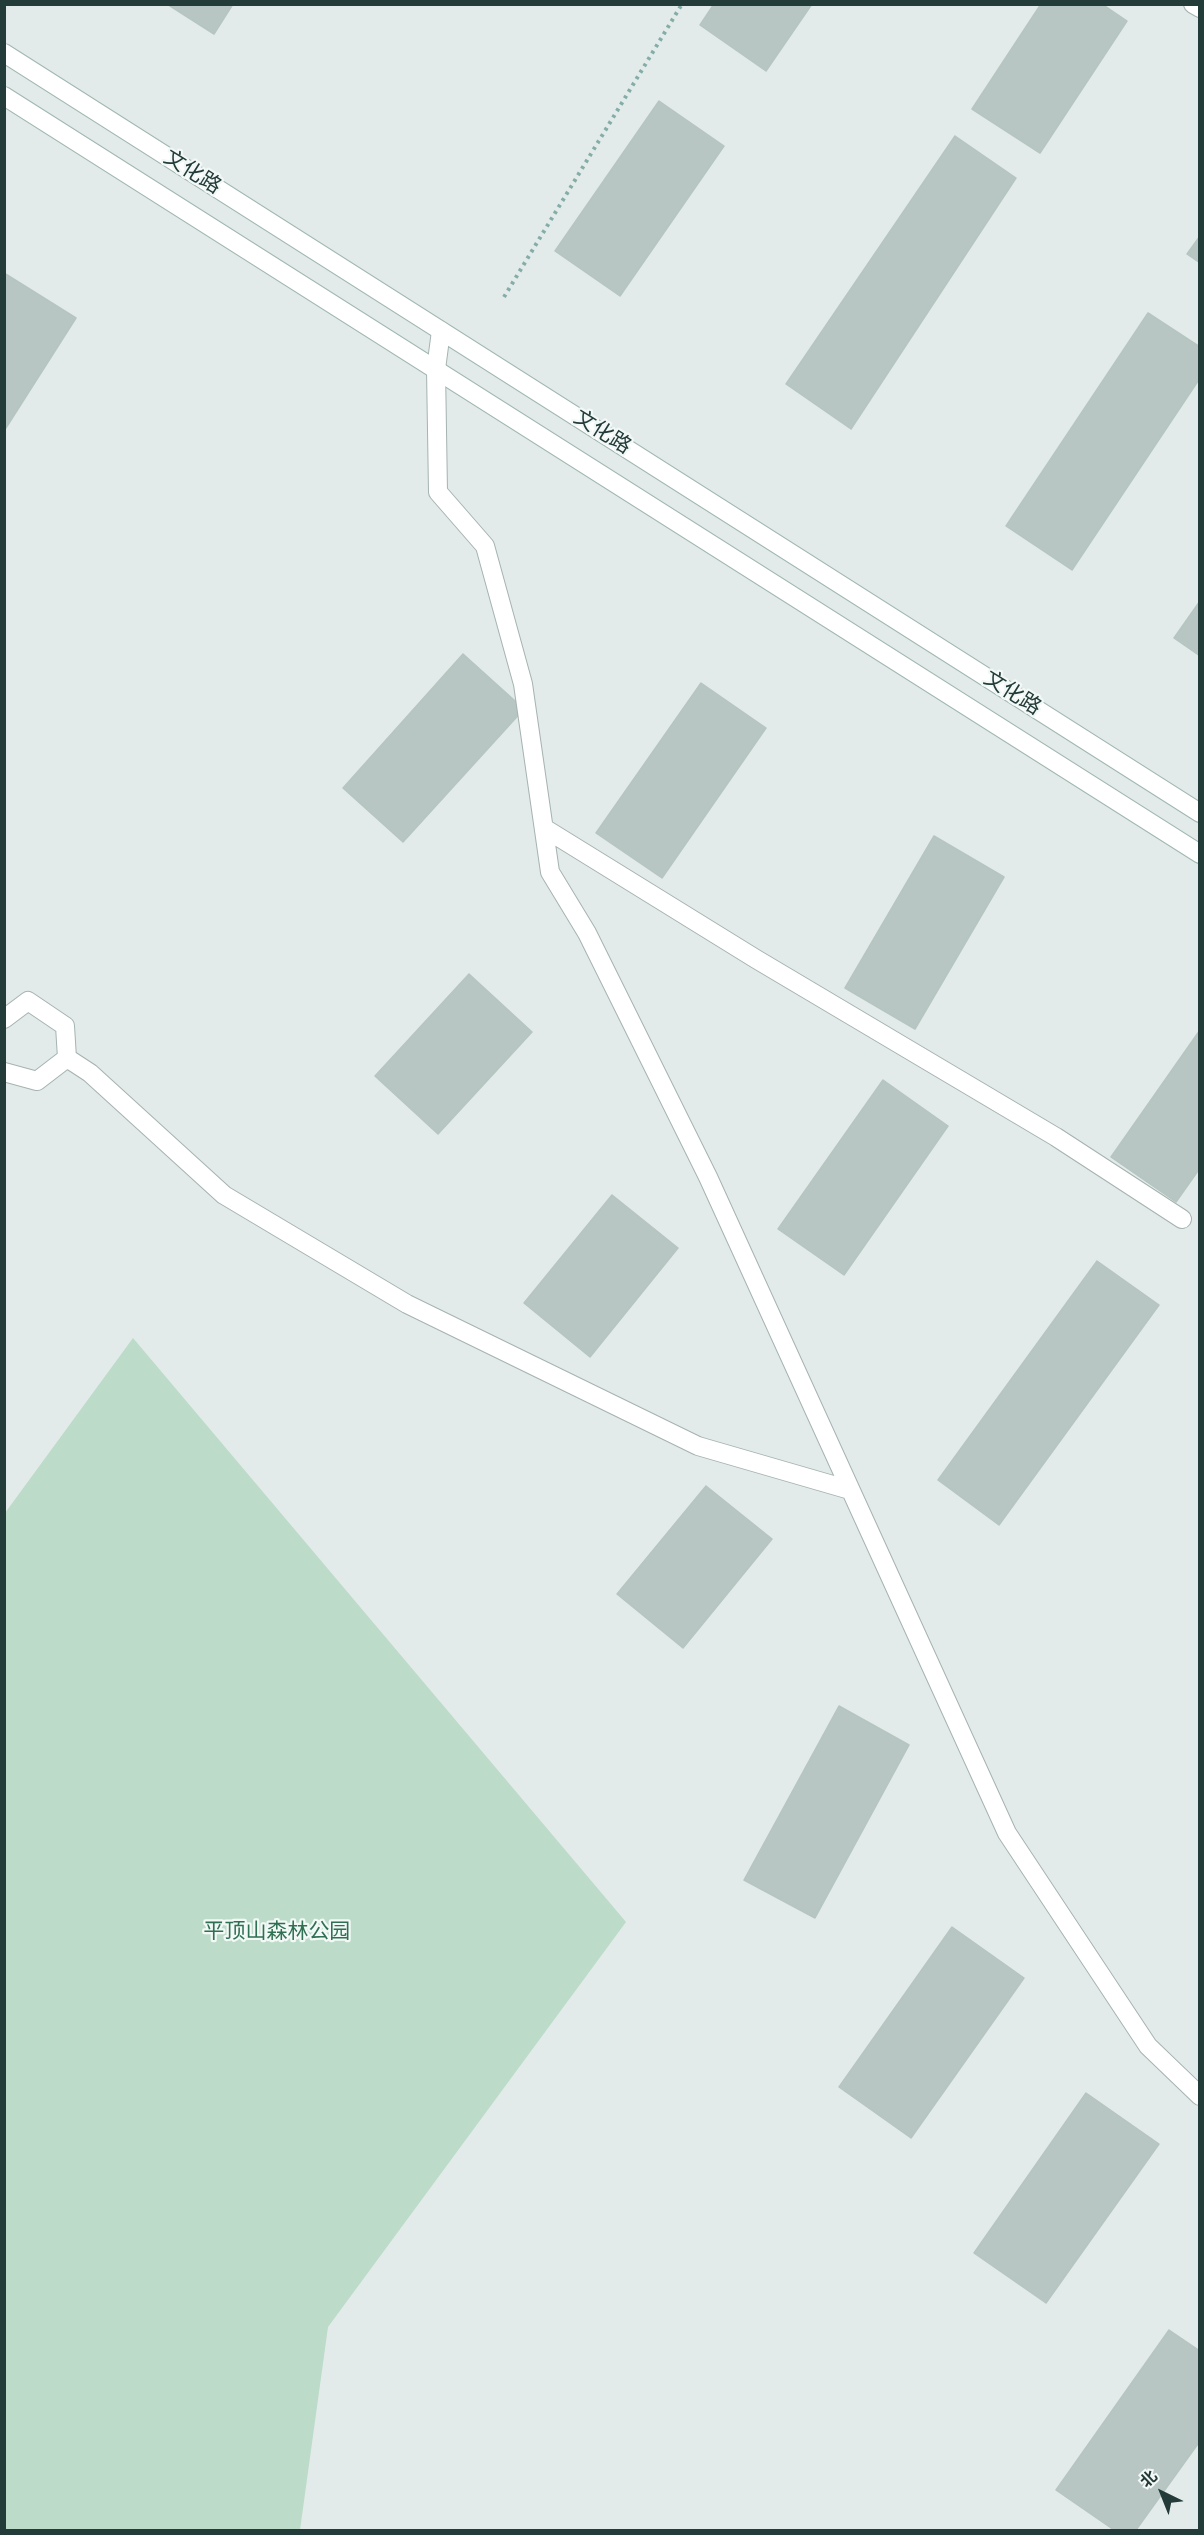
<!DOCTYPE html>
<html>
<head>
<meta charset="utf-8">
<style>
	body { margin:0 }
	#map { position:relative; width:1204px; height:2535px; overflow:hidden; background:#e2ebe9; font-family:"Sofia Sans Condensed","Noto Sans SC",sans-serif }
	canvas { display:block }
	.frame { position:absolute; inset:0; border:6px solid #233b39; pointer-events:none }
	.north { position:absolute; left:1132px; top:2463px; width:60px; height:60px; -webkit-text-stroke:4px #f2f8f6; paint-order:stroke; rotate:317deg; font-size:16px; font-weight:700; line-height:24px; text-align:center; color:#233b39 }
	.north::after { content:''; display:block; margin:auto; width:21px; height:27px; background:#233b39; clip-path:polygon(50% 0,100% 100%,50% 72%,0 100%) }
</style>
</head>
<body>
<div id="map">
<canvas width="1204" height="2535"></canvas>
<div class="frame"></div>
<div class="north">北</div>
</div>
<script>
const context = document.querySelector('canvas').getContext('2d');
context.lineJoin = 'round';
function paint(path, color) { context.fillStyle = color; context.fill(path, 'evenodd'); }
const poly = rows => new Path2D(rows.map(r => 'M' + r).join(''));
function strokePath(path, color, width, dash) { context.strokeStyle = color; context.lineWidth = width; context.lineCap = dash ? 'butt' : 'round'; context.setLineDash(dash || []); context.stroke(path); }
function label(font, color, halo, rows, align = 'center') {
  context.font = font + ' "Sofia Sans Condensed","Noto Sans SC",sans-serif'; context.lineWidth = 4.5; context.setLineDash([]); context.textBaseline = 'middle'; context.strokeStyle = halo; context.fillStyle = color; for (const [text, x, y, turn = 0] of rows) {
    context.save(); context.translate(x, y); context.rotate((+turn || 0) * Math.PI / 180); context.textAlign = isNaN(turn) ? turn : align; if (halo) context.strokeText(text, 0, 0); context.fillText(text, 0, 0); context.restore();
  }
}
paint(poly([
	[133,1338,626,1922,328,2327,300,2530,5,2530,5,1513]
]), '#bcdbc9');
const building = poly([
	[167,4,233,4,214,34,167,4],
	[714,4,812,4,766,71,700,25,714,4],
	[1041,4,1102,4,1127,21,1040,153,972,109,1041,4],
	[659,101,724,146,620,296,555,251,659,101],
	[955,136,1016,178,851,429,786,384,955,136],
	[1200,236,1200,263,1187,254,1200,236],
	[4,273,76,318,4,431,4,273],
	[1148,313,1200,347,1200,378,1072,570,1006,526,1148,313],
	[1200,601,1200,656,1174,638,1200,601],
	[463,654,524,709,403,842,343,788,463,654],
	[701,683,766,728,662,878,596,833,701,683],
	[934,836,1004,877,915,1029,845,988,934,836],
	[469,974,532,1032,438,1134,375,1076,469,974],
	[1200,1030,1200,1168,1176,1202,1111,1157,1200,1030],
	[883,1080,948,1126,844,1275,778,1229,883,1080],
	[612,1195,678,1248,590,1357,524,1303,612,1195],
	[1097,1261,1159,1305,999,1525,938,1480,1097,1261],
	[706,1486,772,1539,683,1648,617,1594,706,1486],
	[839,1706,909,1745,815,1918,744,1880,839,1706],
	[952,1927,1024,1978,911,2138,839,2087,952,1927],
	[1086,2093,1159,2144,1046,2303,974,2253,1086,2093],
	[1169,2330,1200,2351,1200,2441,1136,2530,1114,2530,1056,2490,1169,2330]
]);
paint(building, '#b7c6c2');
strokePath(building, '#b5c5c0', 1.5);
const street = poly([
	[1193,4,1200,8],
	[441,331,436,369,438,492,485,546,523,684,550,872,587,933,708,1177,1007,1833,1148,2046,1200,2096],
	[544,828,756,959,1056,1137,1182,1219],
	[4,1019,28,1001,65,1026,67,1058],
	[67,1058,90,1073,224,1195,407,1304,698,1446,850,1490],
	[4,1072,37,1081,67,1058]
]);
const secondary = poly([
	[4,53,1200,813],
	[4,96,1200,854]
]);
strokePath(street, '#a5b3b1', 20);
strokePath(secondary, '#a1b7b2', 20);
strokePath(poly([
	[504,297,682,4]
]), '#84ada7', 4, [3, 4.5]);
strokePath(street, '#fff', 18);
strokePath(secondary, '#fff', 18);
label('21px', '#233b39', '#f2f8f6', [
	["文化路",192,173,32],
	["文化路",602,433,32],
	["文化路",1012,694,32]
]);
label('21px', '#2f7052', '#f2f8f6', [
	["平顶山森林公园",277,1933]
]);
</script>
</body>
</html>
